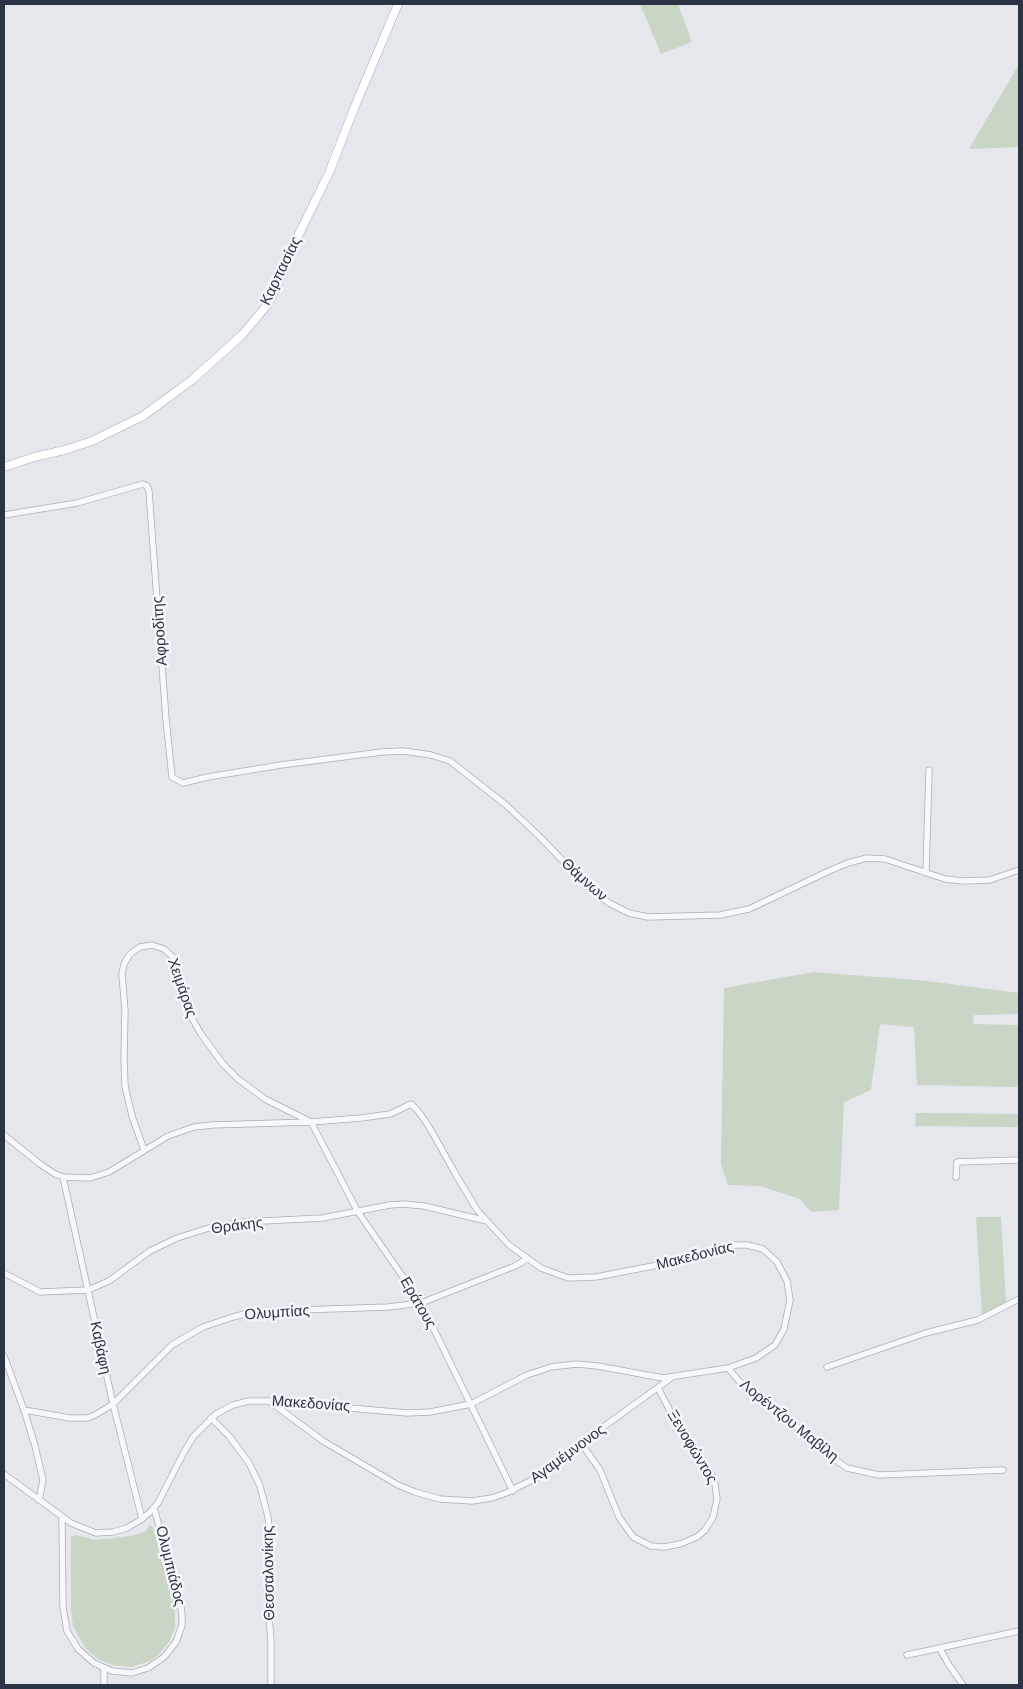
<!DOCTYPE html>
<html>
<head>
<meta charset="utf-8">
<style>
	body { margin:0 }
	#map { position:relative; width:1023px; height:1689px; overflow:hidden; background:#e4e7ec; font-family:Rubik,sans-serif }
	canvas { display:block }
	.frame { position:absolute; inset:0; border:5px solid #2b3445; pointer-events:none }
</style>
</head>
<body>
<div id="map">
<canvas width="1023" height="1689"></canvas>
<div class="frame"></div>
</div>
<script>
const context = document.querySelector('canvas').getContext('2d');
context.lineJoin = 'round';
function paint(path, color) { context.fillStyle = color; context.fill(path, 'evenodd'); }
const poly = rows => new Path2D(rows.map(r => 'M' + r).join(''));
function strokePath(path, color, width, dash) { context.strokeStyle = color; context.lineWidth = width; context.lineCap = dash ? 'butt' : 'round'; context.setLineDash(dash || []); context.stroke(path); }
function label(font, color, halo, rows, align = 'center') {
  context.font = font + ' Rubik,sans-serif'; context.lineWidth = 5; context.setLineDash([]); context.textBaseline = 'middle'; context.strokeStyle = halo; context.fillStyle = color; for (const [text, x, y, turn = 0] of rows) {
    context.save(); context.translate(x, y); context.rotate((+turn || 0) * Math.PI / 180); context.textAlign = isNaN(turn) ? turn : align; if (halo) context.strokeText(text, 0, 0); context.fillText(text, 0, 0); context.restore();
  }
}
paint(poly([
	[640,4,678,4,692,42,661,54],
	[1019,64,1019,147,969,149],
	[814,972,927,981,1019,993,1019,1014,974,1015,973,1024,1019,1025,1019,1087,917,1085,914,1027,880,1024,871,1090,844,1102,839,1210,811,1212,800,1199,760,1186,728,1185,721,1164,724,988],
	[916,1113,1019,1114,1019,1127,915,1126],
	[976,1217,1001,1217,1006,1302,982,1315],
	[150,1525,153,1527,172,1599,175,1614,175,1628,169,1642,157,1656,150,1661,132,1667,112,1665,100,1660,89,1652,84,1646,73,1626,71,1610,71,1537,76,1535,95,1540,130,1536,145,1532]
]), '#c9d6c5');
const street = poly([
	[4,515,77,503,143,484,147,486,149,491,153,546,166,719,172,777,183,783,208,777,281,765,382,752,403,751,431,755,450,761,506,805,539,836,588,887,609,903,629,913,648,917,720,915,749,909,829,871,848,863,867,858,885,859,945,879,963,881,990,880,1019,870],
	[926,873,929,770],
	[4,1135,40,1164,55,1174,63,1177,90,1178,109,1172,168,1136,194,1127,212,1125,311,1122,361,1118,390,1114,411,1104,418,1111,428,1125,455,1173,477,1210,509,1245,541,1268,568,1278,596,1277,658,1265,735,1245,747,1245,763,1249,777,1262,787,1281,790,1300,784,1329,775,1345,756,1358,728,1368,663,1378,598,1366,576,1364,551,1367,527,1375,471,1404,430,1412,407,1413,269,1401,249,1401,233,1405,216,1414,193,1437,184,1452,158,1503,150,1512,142,1519,127,1528,113,1532,96,1533,71,1523,4,1474],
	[144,1150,132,1116,125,1086,124,1059,125,1011,122,974,124,964,130,954,140,947,152,945,164,949,174,958,178,970,189,1013,201,1034,223,1064,238,1079,265,1099,311,1122,358,1212,421,1303,513,1491],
	[63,1177,113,1404,142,1519],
	[956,1177,957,1162,1019,1160],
	[4,1273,40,1292,88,1290,109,1281,150,1251,177,1238,209,1228,243,1222,322,1218,390,1205,403,1204,424,1206,487,1221],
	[4,1356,24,1410,35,1446,43,1480,39,1500],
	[827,1367,926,1333,978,1320,1019,1299],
	[728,1368,739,1381,786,1417,830,1456,847,1468,879,1475,1003,1470],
	[269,1401,323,1441,398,1485,415,1492,440,1499,472,1501,492,1498,506,1493,544,1474,570,1455,581,1443,671,1378],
	[24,1410,70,1418,87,1418,95,1415,113,1404,172,1345,203,1327,233,1317,252,1312,269,1311,388,1307,421,1303,515,1266,527,1259],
	[211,1418,229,1436,249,1463,260,1486,268,1517,270,1543,267,1594,271,1641,271,1685],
	[581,1443,600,1470,619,1517,633,1537,651,1546,664,1547,680,1544,697,1537,705,1530,713,1517,717,1499,715,1484,712,1475,678,1426,658,1388],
	[62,1518,63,1607,67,1631,78,1649,94,1663,112,1671,132,1673,148,1668,164,1657,176,1642,182,1625,182,1615,180,1602,154,1508],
	[940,1649,949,1665,963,1685],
	[907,1655,1019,1631],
	[104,1685,104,1669]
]);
const secondary = poly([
	[4,467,34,457,65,450,92,441,143,416,192,380,242,335,268,304,280,279,294,244,329,173,353,111,398,4]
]);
strokePath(street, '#a9aeb7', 7);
strokePath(secondary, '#a9aeb7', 9);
strokePath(street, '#f7f8fa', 5.5);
strokePath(secondary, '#fff', 8);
label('15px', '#2b3445', '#f4f6f9', [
	["Καρπασίας",281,271,-64],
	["Αφροδίτης",160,631,-94],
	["Θάμνων",584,880,42],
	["Χειμάρας",182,988,71],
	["Θράκης",237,1226,-7],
	["Μακεδονίας",695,1256,-14],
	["Εράτους",418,1303,60],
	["Ολυμπίας",277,1313,-4],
	["Καβάφη",100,1348,78],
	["Μακεδονίας",311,1404,4],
	["Λορέντζου Μαβίλη",789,1421,39],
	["Ξενοφώντος",692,1447,59],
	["Αγαμέμνονος",568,1454,-36],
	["Ολυμπιάδος",170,1566,76],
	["Θεσσαλονίκης",269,1573,-91]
]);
</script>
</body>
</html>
